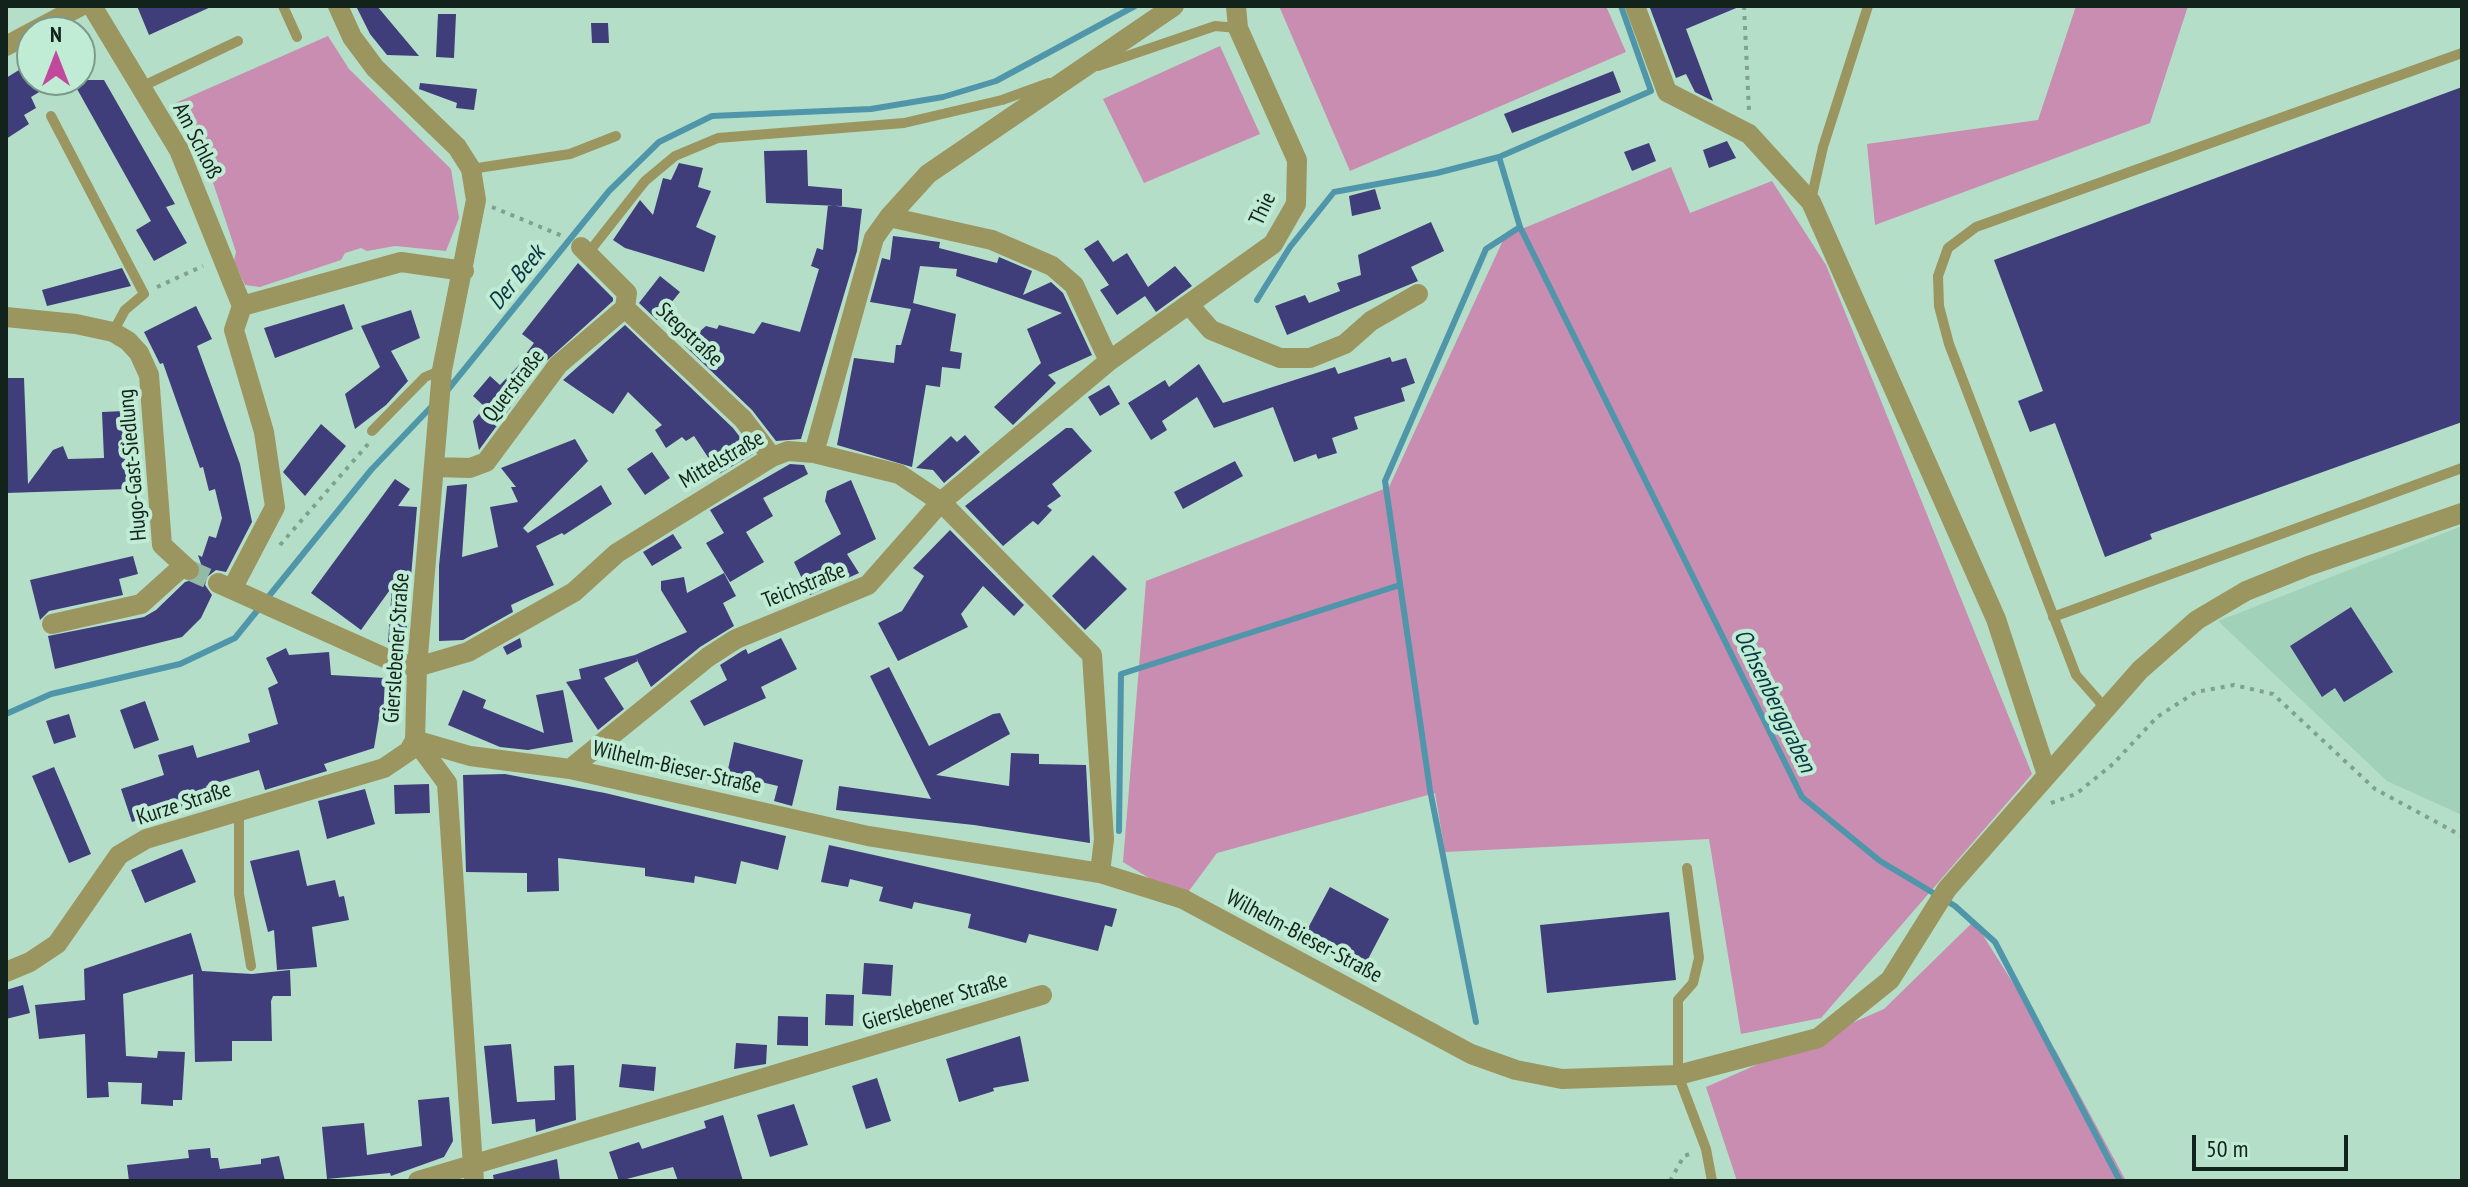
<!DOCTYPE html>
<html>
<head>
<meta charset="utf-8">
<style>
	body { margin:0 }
	#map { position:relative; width:2468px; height:1187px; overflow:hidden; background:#b4dec7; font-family:"PT Sans Narrow",sans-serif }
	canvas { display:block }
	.frame { position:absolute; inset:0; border:8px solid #12231b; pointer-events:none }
	.north { position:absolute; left:16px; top:16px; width:80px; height:80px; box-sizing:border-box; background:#c0ebd4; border:2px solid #7a9b8a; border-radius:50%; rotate:0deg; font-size:22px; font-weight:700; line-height:32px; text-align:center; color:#12231b }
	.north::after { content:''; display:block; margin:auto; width:28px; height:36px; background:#c1489c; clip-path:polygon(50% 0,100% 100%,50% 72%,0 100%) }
	.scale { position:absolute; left:2192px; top:1135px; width:156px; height:36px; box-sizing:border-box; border:4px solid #12231b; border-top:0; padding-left:10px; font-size:24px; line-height:28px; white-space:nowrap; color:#12231b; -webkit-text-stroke:6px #c0ebd4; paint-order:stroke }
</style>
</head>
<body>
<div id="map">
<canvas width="2468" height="1187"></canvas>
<div class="frame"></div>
<div class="north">N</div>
<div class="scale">50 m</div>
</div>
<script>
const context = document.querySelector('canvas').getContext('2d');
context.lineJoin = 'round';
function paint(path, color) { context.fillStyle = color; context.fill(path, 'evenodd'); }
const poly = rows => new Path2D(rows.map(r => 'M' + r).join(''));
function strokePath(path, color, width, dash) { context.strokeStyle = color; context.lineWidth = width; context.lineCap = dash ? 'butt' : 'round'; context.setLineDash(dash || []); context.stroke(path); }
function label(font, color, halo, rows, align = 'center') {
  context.font = font + ' "PT Sans Narrow",sans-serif'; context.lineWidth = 8; context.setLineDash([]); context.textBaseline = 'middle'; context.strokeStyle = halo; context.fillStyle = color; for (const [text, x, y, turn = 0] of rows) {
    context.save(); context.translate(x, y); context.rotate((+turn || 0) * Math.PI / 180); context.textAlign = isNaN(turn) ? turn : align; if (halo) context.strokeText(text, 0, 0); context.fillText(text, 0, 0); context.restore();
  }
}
paint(poly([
	[2462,526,2462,815,2387,781,2218,621]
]), '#a1d2b9');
paint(poly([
	[1279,6,1606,6,1626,52,1350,171],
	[2076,6,2188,6,2150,123,1875,225,1867,144,2038,120],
	[328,36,349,69,451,169,459,218,446,251,395,246,367,251,361,248,345,253,341,260,260,287,245,285,234,261,236,252,196,131,184,126,173,104],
	[1220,46,1260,134,1144,183,1103,99],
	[1671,167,1690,213,1772,181,1826,265,2032,774,1821,1018,1741,1034,1709,839,1445,852,1435,793,1217,853,1183,899,1123,862,1146,581,1389,487,1505,236],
	[1974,921,2057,1053,2126,1181,1737,1181,1706,1087,1884,1009]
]), '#c88db1');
strokePath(poly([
	[1499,157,1520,227,1802,797,1880,861,1955,906,1995,942,2120,1181],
	[1257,300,1290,247,1334,192,1437,173,1499,157,1651,91,1621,6],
	[446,392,609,191,659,142,712,116,871,109,943,97,996,81,1135,6],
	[6,714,51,694,180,664,235,638,371,470,433,405],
	[1119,831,1121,674,1400,585],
	[1476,1022,1430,790,1385,481,1486,249,1520,227]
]), '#5096aa', 6);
paint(poly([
	[137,6,213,6,149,35],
	[356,6,377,6,419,56,387,55,370,34],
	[1655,6,1741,6,1686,29,1713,101,1695,92,1686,74,1676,78,1650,8],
	[438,14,456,14,454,58,436,57],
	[591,23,608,23,609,43,592,43],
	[32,62,32,80,59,80,31,97,36,108,24,115,29,124,6,139,6,78],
	[1613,71,1621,92,1512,133,1504,114],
	[72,80,104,80,175,204,166,207,187,243,154,261,136,230,151,221],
	[420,83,477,89,474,110,456,108,457,103,419,89],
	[2462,87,2462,422,2150,534,2152,539,2105,557,2055,423,2030,432,2018,401,2043,391,1994,260],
	[1727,141,1736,158,1709,168,1703,150],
	[1649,143,1656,161,1632,171,1624,152],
	[807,150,808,186,842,189,842,206,766,203,764,151],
	[679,163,703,168,698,187,711,191,696,227,716,236,704,272,625,248,613,240,640,200,653,215,663,178,671,180],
	[1375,189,1381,209,1352,216,1349,196],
	[828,205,862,209,857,251,801,439,776,441,752,410,684,345,706,326,717,329,719,325,754,334,762,322,800,332,819,269,811,266,817,248,823,250],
	[1431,222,1444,251,1411,267,1418,281,1287,335,1275,306,1305,295,1309,303,1340,291,1337,283,1361,275,1358,255],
	[893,236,940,242,939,248,997,263,999,257,1032,271,1023,295,1051,282,1063,293,1092,355,1048,375,1056,383,1013,425,994,407,1041,363,1027,329,1062,313,956,276,957,269,920,266,913,303,956,314,950,351,962,353,960,369,942,367,940,387,926,385,912,467,837,445,854,358,894,363,896,345,901,345,911,309,870,302,882,258,890,260],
	[1098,240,1113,262,1127,253,1148,287,1175,266,1192,286,1156,312,1145,296,1117,315,1100,290,1109,285,1084,249],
	[578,263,613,298,613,301,541,366,525,355,534,343,522,334],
	[122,268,131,286,47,306,42,290],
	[660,276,680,292,657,320,639,303],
	[344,304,353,329,275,358,264,328],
	[196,306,212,339,197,346,240,464,252,522,226,572,216,570,207,577,205,585,212,595,201,618,182,637,55,669,48,636,144,617,156,610,185,582,199,578,202,567,198,555,202,557,209,536,216,538,222,518,215,489,209,491,203,467,200,468,163,363,160,364,144,332],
	[411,310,420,338,391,351,408,381,386,405,355,429,345,394,380,367,361,326],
	[625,325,733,428,753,454,719,474,694,436,686,441,682,437,666,448,655,430,662,425,628,392,613,414,563,380],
	[1390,357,1392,362,1406,358,1415,383,1401,388,1405,401,1354,417,1358,429,1332,438,1337,453,1318,459,1316,454,1294,462,1273,407,1214,428,1197,397,1162,421,1167,430,1151,440,1128,403,1165,380,1169,387,1199,364,1223,403,1335,367,1338,374],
	[519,365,532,378,479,450,473,421,485,407,473,396,490,376,500,385],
	[6,378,24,378,28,484,53,450,63,446,68,459,104,458,102,412,124,411,127,489,6,493],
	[1109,385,1120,404,1100,416,1088,397],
	[321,424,346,446,305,496,283,472],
	[1066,428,1072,428,1092,451,1052,484,1061,496,1047,506,1052,510,1038,525,1033,521,1003,546,965,506],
	[965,435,980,452,944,483,933,470,916,468,951,436,957,442],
	[575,439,588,461,523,528,528,533,601,485,612,504,564,535,562,533,536,546,554,585,511,605,513,612,463,640,439,641,439,566,447,486,467,484,462,557,498,547,490,507,518,502,511,487,516,487,501,468],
	[652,452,670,478,645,495,627,469],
	[1235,461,1243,476,1183,509,1174,492],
	[790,464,804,465,808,474,763,498,773,516,746,532,764,562,730,582,706,543,724,533,710,510],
	[395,479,410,489,398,506,417,507,405,647,388,642,392,587,361,630,311,593],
	[851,480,876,539,847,554,859,573,810,595,794,562,841,534,825,501,827,491],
	[950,530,1024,605,1014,616,983,586,961,614,968,627,898,661,878,623,902,611,924,576,913,568],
	[673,534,682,548,652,566,643,552],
	[1093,555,1127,589,1085,630,1052,596],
	[133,556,138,574,119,579,123,595,49,611,40,620,30,580],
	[724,573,736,596,723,603,734,626,700,647,651,687,636,658,638,661,604,678,624,709,598,730,566,682,581,679,579,669,635,655,687,632,661,590,661,581,684,577,687,593],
	[2351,607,2393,672,2344,702,2335,688,2322,697,2290,646],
	[520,638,522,647,507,655,503,647],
	[781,638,797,669,761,687,766,698,704,726,690,701,727,680,720,665,742,651,746,649,748,654],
	[286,648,289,655,329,652,331,675,385,678,383,718,379,718,374,748,324,764,327,771,265,790,259,770,206,786,211,803,176,813,174,808,132,822,121,789,164,775,158,755,193,745,197,758,250,742,248,734,278,724,268,688,278,683,266,658],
	[889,667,929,746,993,714,1000,713,1010,734,936,775,1009,786,1011,753,1039,754,1039,764,1086,765,1090,843,974,825,836,810,839,786,931,799,870,676],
	[463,690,486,700,483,708,544,733,536,695,563,690,573,742,528,750,500,747,448,725],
	[145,701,159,740,134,749,120,710],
	[69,714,76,737,54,744,46,721],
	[734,742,803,760,792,806,774,801,778,786,727,774],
	[54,767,91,854,69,863,32,776],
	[505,774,605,793,786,836,778,870,741,861,736,884,695,876,694,883,645,876,645,868,558,858,559,891,527,892,527,873,466,872,463,775],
	[429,784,430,813,395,814,394,785],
	[365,789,375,824,327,839,318,801],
	[829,845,1117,909,1112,927,1105,925,1098,951,1029,934,1026,943,968,928,971,914,914,902,912,909,879,901,883,887,850,879,848,887,821,882],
	[182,849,196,882,145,903,131,870],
	[299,850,307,886,335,880,339,897,344,896,349,920,312,927,317,967,277,970,274,930,268,932,250,861],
	[1330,887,1389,919,1367,961,1307,930],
	[1669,912,1676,980,1547,993,1540,925],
	[191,933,202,971,252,974,290,970,291,996,273,996,271,1001,272,1041,232,1041,232,1061,195,1062,193,974,123,994,126,1056,157,1058,158,1051,185,1052,182,1100,173,1100,173,1106,141,1104,142,1083,108,1082,109,1097,87,1098,85,1034,39,1039,35,1005,85,1000,84,969],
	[864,963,893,965,891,996,862,994],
	[23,985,30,1013,6,1019,6,990],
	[826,994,854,995,853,1026,825,1025],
	[778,1016,808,1017,808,1046,777,1045],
	[1020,1036,1029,1081,993,1088,994,1091,959,1102,946,1059],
	[736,1043,767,1045,766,1064,734,1069],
	[511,1044,517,1102,555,1100,554,1066,574,1065,576,1120,536,1132,535,1119,492,1124,484,1046],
	[622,1064,656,1067,654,1091,619,1087],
	[877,1078,891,1121,866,1129,852,1086],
	[449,1097,453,1141,444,1157,391,1176,390,1173,327,1179,322,1127,364,1123,367,1155,422,1146,418,1100],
	[794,1104,808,1145,770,1157,757,1115],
	[723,1115,743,1181,678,1181,673,1167,619,1181,609,1152,639,1142,642,1149,706,1128,704,1121],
	[210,1148,211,1158,218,1158,220,1169,261,1164,261,1159,279,1156,285,1181,129,1181,127,1165,189,1158,188,1150],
	[557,1159,560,1181,494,1181,493,1175]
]), '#3f3d7a');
strokePath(poly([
	[189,570,218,583]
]), '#94b9a5', 20, [20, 10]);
strokePath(poly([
	[1744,6,1749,112],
	[492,207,565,237],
	[157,287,203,266],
	[280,545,369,443],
	[2051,803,2076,794,2113,764,2157,717,2196,692,2234,685,2273,694,2375,789,2462,836],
	[1670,1181,1684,1156,1692,1153]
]), '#7fa18f', 4, [4, 6]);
strokePath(poly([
	[283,6,297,37],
	[1098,66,1215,26,1238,28],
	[141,87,238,41],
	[51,116,144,294,125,310,113,332],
	[471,169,570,154,616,136],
	[1811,200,1823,147,1868,6],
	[589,252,645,181,675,156,718,138,904,123,1002,100,1049,83],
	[372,431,425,377,442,370],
	[2053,617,2462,468],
	[2106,709,2076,675,1949,344,1939,306,1938,276,1948,248,1976,227,2462,53],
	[239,811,239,894,251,966],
	[1687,868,1699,958,1693,983,1678,1000,1678,1075,1706,1149,1712,1181]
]), '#9b9560', 10);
strokePath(poly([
	[92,6,179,150,242,306],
	[338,6,352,37,375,68,457,147,471,169,476,200,442,370,417,667,415,740,447,783,474,1181],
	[1635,6,1667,92,1749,134,1811,202,1996,619,2047,775],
	[32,32,81,6],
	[6,46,32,32],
	[889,217,992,240,1052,266,1074,285,1109,361],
	[581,247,627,293,625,308,743,419,772,457],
	[242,306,401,262,464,271],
	[1190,306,1211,330,1280,358,1310,358,1345,344,1371,321,1418,294],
	[6,317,76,324,113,332,128,341,139,353,149,375,162,545,189,570],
	[814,453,874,238,889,217,928,174,1174,6],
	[435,467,470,468,486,462,558,365,625,308],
	[218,583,392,661,417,667,468,652,574,592,617,553,772,457,788,451,814,453,899,474,941,502,1092,655,1104,839,1100,873],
	[232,589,275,507,264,432,234,330,242,306],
	[52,624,141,604,182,567],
	[415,740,470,756,570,769,868,836,1100,873,1183,899,1471,1054,1516,1070,1562,1079,1678,1075,1818,1038,1890,980,1947,889,2140,670,2197,620,2246,591,2308,566,2462,513],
	[570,769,708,657,736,639,868,585,941,502,1109,361,1273,244,1296,204,1297,160,1238,28,1236,6],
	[6,972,30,962,57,944,119,855,146,839,384,768,409,751,415,740],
	[418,1181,1042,995]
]), '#9b9560', 20);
label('22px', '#12231b', '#c0ebd4', [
	["Am Schloß",197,141,63],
	["Thie",1263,209,-65],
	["Stegstraße",689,335,43],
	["Querstraße",514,386,-52],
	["Mittelstraße",722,460,-30],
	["Hugo-Gast-Siedlung",133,465,-95],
	["Teichstraße",804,586,-22],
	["Gierslebener Straße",397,648,-86],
	["Wilhelm-Bieser-Straße",677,768,13],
	["Kurze Straße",184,804,-18],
	["Wilhelm-Bieser-Straße",1304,937,28],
	["Gierslebener Straße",935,1002,-17]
]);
label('italic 24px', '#083542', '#c0ebd4', [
	["Der Beek",517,278,-51],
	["Ochsenberggraben",1774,701,64]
]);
</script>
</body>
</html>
